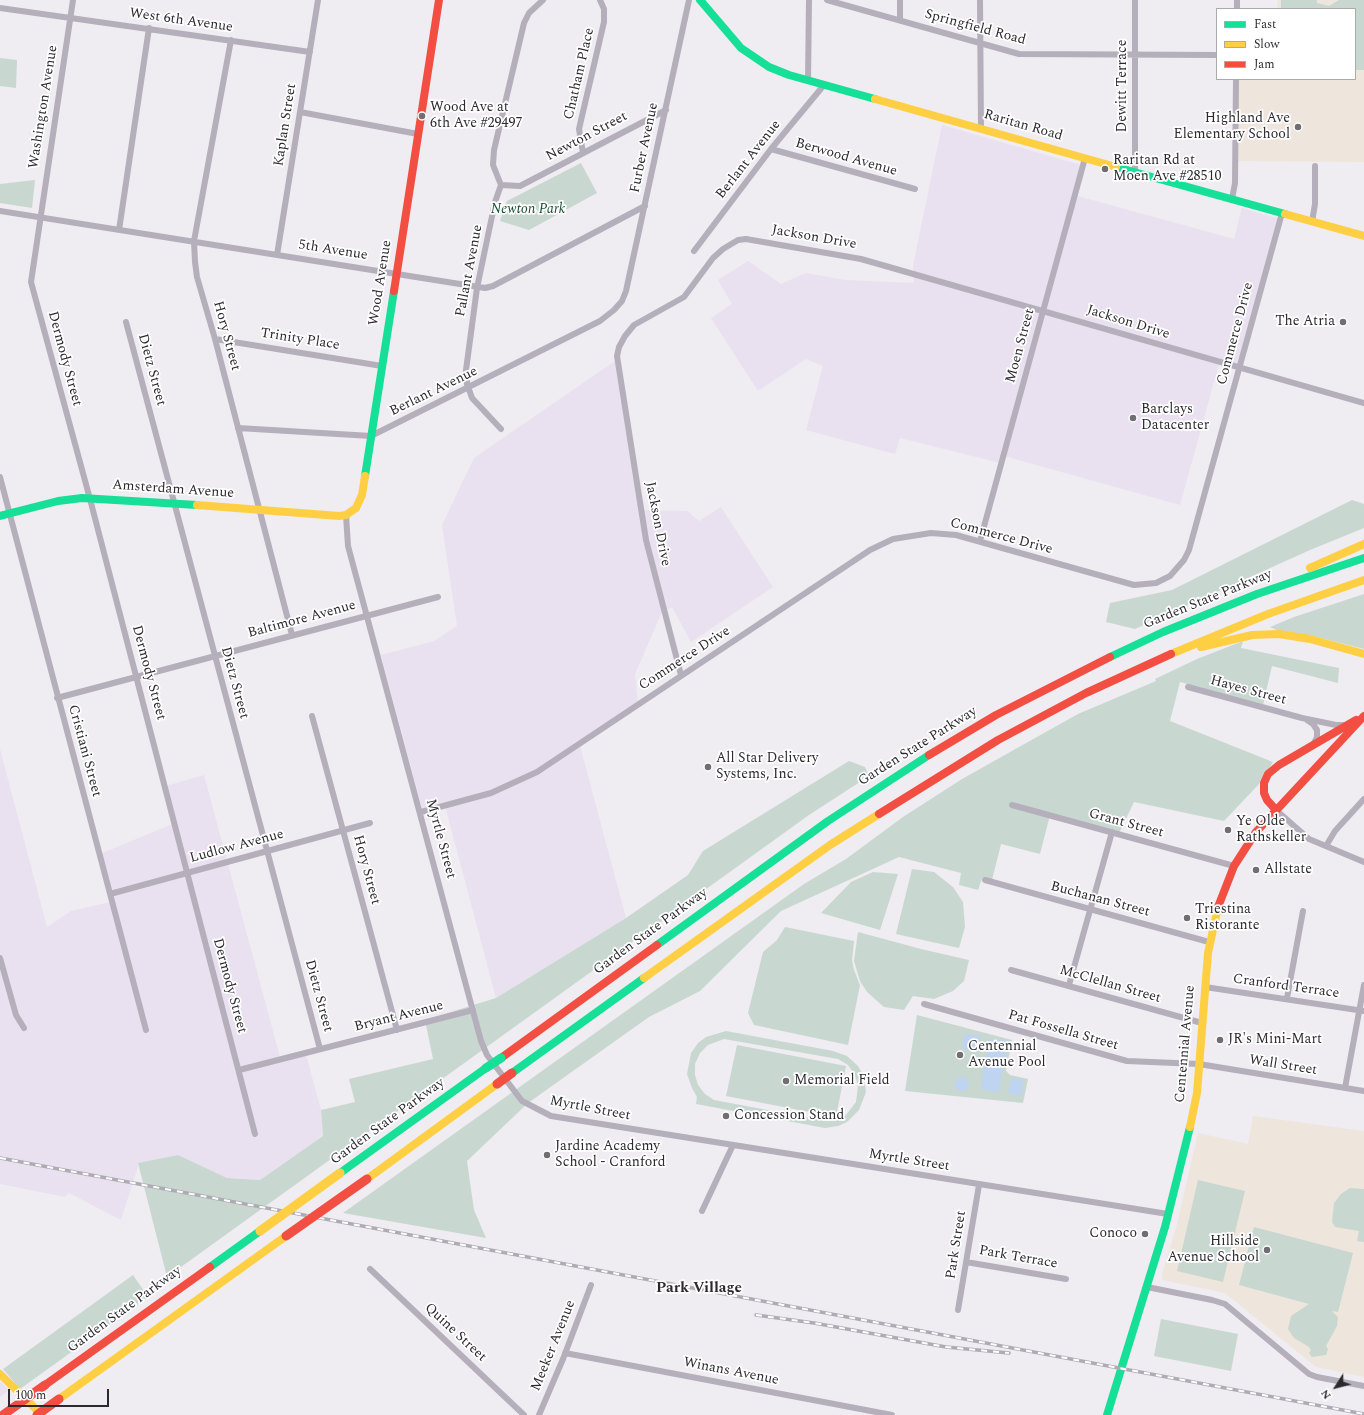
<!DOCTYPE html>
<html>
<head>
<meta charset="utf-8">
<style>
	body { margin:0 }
	#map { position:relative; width:1364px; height:1415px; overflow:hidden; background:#efecf2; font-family:Spectral,serif }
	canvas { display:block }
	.legend { position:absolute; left:1216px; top:8px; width:140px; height:72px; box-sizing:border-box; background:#fff; border:1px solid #aaa9ab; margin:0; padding:5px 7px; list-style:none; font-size:12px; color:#2b292e }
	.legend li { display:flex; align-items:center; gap:8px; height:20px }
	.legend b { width:20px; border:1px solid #aaa9ab }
	.north { position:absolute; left:1316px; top:1367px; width:40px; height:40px; -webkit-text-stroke:3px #fff; paint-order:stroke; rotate:234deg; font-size:11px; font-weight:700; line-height:16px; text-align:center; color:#2b292e }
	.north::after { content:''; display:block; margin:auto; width:14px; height:18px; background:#2b292e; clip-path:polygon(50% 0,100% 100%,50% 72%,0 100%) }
	.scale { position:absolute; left:8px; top:1389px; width:101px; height:18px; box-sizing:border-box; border:2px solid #2b292e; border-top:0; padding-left:5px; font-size:12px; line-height:14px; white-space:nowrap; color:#2b292e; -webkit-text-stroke:3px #fff; paint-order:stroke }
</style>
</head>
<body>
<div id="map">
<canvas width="1364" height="1415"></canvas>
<ul class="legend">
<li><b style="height:5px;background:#16e098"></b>Fast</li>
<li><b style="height:5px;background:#ffcf43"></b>Slow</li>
<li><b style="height:5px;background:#f24e42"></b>Jam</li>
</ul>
<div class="north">N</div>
<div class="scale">100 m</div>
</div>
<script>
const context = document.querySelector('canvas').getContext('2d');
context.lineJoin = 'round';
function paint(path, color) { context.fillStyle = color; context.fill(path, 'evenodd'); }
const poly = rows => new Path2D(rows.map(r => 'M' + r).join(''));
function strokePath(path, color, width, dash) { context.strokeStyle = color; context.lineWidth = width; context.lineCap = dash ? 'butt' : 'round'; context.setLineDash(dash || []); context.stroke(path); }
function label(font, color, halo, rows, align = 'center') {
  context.font = font + ' Spectral,serif'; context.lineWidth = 3.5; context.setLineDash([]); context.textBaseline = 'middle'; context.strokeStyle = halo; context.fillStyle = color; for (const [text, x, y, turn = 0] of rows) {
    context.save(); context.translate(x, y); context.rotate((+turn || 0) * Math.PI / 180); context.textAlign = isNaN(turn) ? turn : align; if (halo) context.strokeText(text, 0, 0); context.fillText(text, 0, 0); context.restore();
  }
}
paint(poly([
	[942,125,1081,165,1074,195,1234,239,1242,208,1283,220,1241,366,1220,360,1180,505,1004,456,1000,463,900,438,895,454,806,430,823,366,806,359,758,391,711,318,732,304,718,280,748,261,781,284,806,273,845,280,914,283,913,266],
	[615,361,640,510,687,511,699,521,721,507,773,587,691,642,672,607,662,612,635,674,638,703,579,742,626,918,496,998,444,802,422,808,381,655,434,641,457,626,442,525,474,458],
	[0,749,47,927,71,911,111,902,100,854,175,823,166,786,204,775,280,1057,305,1051,321,1110,323,1136,260,1180,227,1178,178,1155,139,1163,121,1220,69,1193,65,1197,0,1184],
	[0,1381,9,1390,0,1397]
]), '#e9e1ef');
paint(poly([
	[1278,0,1364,0,1364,162,1237,161,1237,79,1355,79,1355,9,1277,9],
	[1253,1116,1364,1131,1364,1377,1316,1367,1225,1293,1163,1280,1162,1275,1177,1224,1198,1133,1248,1144]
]), '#eee5dd');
paint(poly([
	[1281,0,1317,0,1317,3,1329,6,1339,0,1364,0,1364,70,1355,70,1355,9,1281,9],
	[0,58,17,60,16,88,0,86],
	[581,163,597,193,529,230,500,221,507,201],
	[35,180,32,208,0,203,0,184],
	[1352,500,1364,504,1364,528,1310,550,1135,629,1106,622,1110,603,1172,590],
	[1364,594,1364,649,1313,636,1279,631,1270,627,1294,617],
	[1243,641,1241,648,1339,668,1338,683,1272,666,1263,705,1180,682,1170,721,1273,762,1259,784,1224,821,1134,802,1119,833,1050,815,1040,854,1001,844,992,880,982,878,978,890,959,885,961,873,899,857,781,911,700,991,649,1017,528,1103,467,1161,474,1210,486,1238,343,1213,804,884,846,859,903,817,962,779,1078,714,1156,681,1155,679,1197,659],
	[849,761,865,767,869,776,809,815,167,1277,138,1163,178,1155,227,1178,260,1180,323,1136,321,1110,355,1102,349,1079,433,1059,425,1020,496,998,626,918,688,875,703,851],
	[912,869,934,872,953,887,963,902,965,927,959,948,896,934],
	[873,872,898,874,880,930,821,913,851,882],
	[785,927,854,941,852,960,854,970,860,985,848,1045,754,1025,748,1013,763,952,777,940],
	[858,932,921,949,969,960,964,981,953,991,934,999,913,996,904,1010,884,1007,867,992,860,981,854,961],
	[917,1015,1012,1040,1006,1071,1010,1075,1028,1079,1023,1103,905,1091],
	[726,1031,833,1051,847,1056,858,1066,864,1077,866,1092,859,1110,847,1122,838,1126,825,1128,696,1104,697,1097,692,1088,687,1074,691,1053,698,1043,706,1037],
	[724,1039,838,1059,848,1065,855,1075,858,1086,856,1102,846,1115,836,1120,826,1121,714,1100,705,1094,698,1085,695,1075,695,1064,700,1053,708,1045],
	[737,1045,846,1066,836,1117,726,1096],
	[1198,1180,1245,1191,1223,1282,1177,1271],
	[1350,1188,1364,1189,1364,1242,1357,1241,1359,1231,1335,1227,1332,1222,1334,1203,1341,1194],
	[1254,1227,1353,1253,1338,1312,1332,1311,1338,1317,1337,1326,1326,1346,1328,1349,1326,1355,1312,1357,1309,1353,1311,1350,1309,1347,1294,1338,1288,1329,1291,1316,1309,1304,1239,1285],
	[133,1275,148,1297,20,1389,3,1369],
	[1161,1319,1238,1334,1231,1371,1154,1356]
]), '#c8d8d0');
paint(poly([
	[964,1034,981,1036,978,1052,962,1049],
	[989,1039,1007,1041,999,1092,981,1089],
	'955 1084a7 7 0 1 1 14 0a7 7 0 1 1-14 0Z',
	[1011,1078,1023,1080,1021,1096,1008,1093]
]), '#bfd4f1');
strokePath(poly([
	[73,0,31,282,90,499,255,1134],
	[827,0,1019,54,1217,55],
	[900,0,900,20],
	[980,0,981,129],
	[0,8,310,52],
	[1237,9,1237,0],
	[231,40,194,241,195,262,197,277,215,339,292,635],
	[808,81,809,0],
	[300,112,418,134],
	[771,149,915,189],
	[583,153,579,129,604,22,604,9,600,0],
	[1135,172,1135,0],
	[501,185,520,186,666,110],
	[1232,199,1235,183,1236,79],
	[0,211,485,288,493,286,645,206],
	[1312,222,1315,204,1315,166],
	[119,230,149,28],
	[694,251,771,149,824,85],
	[277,255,318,0],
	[126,322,320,1049],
	[215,339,382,366],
	[238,428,371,436,600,321,614,310,622,301,626,291,689,0],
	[501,429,472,398,467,384,466,370,477,288,495,202,501,185,493,165,494,150,524,23,529,13,543,0],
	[0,477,146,1030],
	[346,515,348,546,481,1041,487,1055,522,1101,551,1116,1168,1214],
	[980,541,1085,158],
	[681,675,646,540,617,356,619,347,625,336,634,325,684,297,713,258,723,249,738,240,746,239,861,259,1364,403],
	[1188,687,1302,718,1336,725,1347,725],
	[57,698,438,597],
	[312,716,397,1030],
	[1307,720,1313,724,1317,730,1317,737,1313,745],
	[1012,805,1234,866],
	[1276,810,1309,839,1364,862],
	[421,812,491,793,537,772,870,550,893,539,931,533,956,535,1134,585,1156,583,1170,576,1184,560,1189,550,1282,213],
	[1326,846,1335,831,1364,799],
	[985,880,1209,942],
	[110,894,370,823],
	[0,958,16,1015,24,1028],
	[1011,970,1202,1023],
	[1069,985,1112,832],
	[1205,987,1364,1011],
	[1287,998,1303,911],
	[924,1004,1127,1061,1199,1064,1364,1091],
	[239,1070,473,1010],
	[1345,1088,1364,985],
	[702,1211,733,1145],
	[966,1262,1066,1279],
	[370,1269,524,1415],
	[1147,1287,1212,1300,1225,1304,1309,1374,1317,1377,1364,1386],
	[958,1310,979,1185],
	[565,1353,892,1415],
	[539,1415,563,1359,591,1285]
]), '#b4afba', 6);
strokePath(poly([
	[700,0,741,48,769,67,789,75,875,99],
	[1116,167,1285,214],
	[365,476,394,291],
	[0,516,58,501,82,498,197,505],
	[1110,657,1163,632,1257,594,1364,558],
	[657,945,828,821,929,755],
	[512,1073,644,978],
	[340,1173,486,1068],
	[210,1267,260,1231],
	[1107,1415,1165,1227,1190,1127]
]), '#16e098', 8);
strokePath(poly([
	[875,99,1116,167],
	[1285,214,1364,236],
	[197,505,339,516,346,515,356,508,362,495,365,476],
	[1310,568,1364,544],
	[1201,647,1252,635,1279,634,1310,639,1364,654],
	[1171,654,1268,614,1364,580],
	[644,978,830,845,879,814],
	[1190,1127,1197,1093,1208,953,1218,907],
	[367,1179,497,1084],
	[0,1374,42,1415],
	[59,1399,286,1236]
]), '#ffcf43', 8);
strokePath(poly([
	[394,291,439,0],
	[929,755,996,715,1110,657],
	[1276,810,1267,800,1264,793,1264,783,1268,774,1279,765,1356,720],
	[879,814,998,740,1086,693,1171,654],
	[1218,907,1234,866,1256,832,1364,716],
	[501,1058,657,945],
	[45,1385,210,1267]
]), '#f24e42', 8);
const rail = poly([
	[0,1158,1364,1414],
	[756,1315,814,1323,946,1347,1009,1353]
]);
strokePath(rail, '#afabb3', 3.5);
strokePath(rail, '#fff', 2, [6]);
strokePath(poly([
	[486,1068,501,1058]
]), '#16e098', 9);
strokePath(poly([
	[260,1231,340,1173]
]), '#ffcf43', 9);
strokePath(poly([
	[497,1084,512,1073],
	[286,1236,367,1179],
	[3,1415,45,1385],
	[37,1415,59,1399]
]), '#f24e42', 9);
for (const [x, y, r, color] of [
	[422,116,4,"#706d73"],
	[1298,127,4,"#706d73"],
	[1105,169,4,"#706d73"],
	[1343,322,4,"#706d73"],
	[1133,418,4,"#706d73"],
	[708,767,4,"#706d73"],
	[1228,830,4,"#706d73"],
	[1256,870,4,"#706d73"],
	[1187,918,4,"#706d73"],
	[1220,1040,4,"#706d73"],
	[960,1055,4,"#706d73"],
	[786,1081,4,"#706d73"],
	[726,1116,4,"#706d73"],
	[547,1155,4,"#706d73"],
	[1145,1234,4,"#706d73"],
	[1267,1250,4,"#706d73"]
]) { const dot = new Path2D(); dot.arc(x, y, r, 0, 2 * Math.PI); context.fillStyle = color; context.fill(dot); strokePath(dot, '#fff', 1.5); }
label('14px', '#2b292e', '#fff', [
	["West 6th Avenue",181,21,8],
	["Springfield Road",975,28,15],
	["Chatham Place",580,74,-77],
	["Dewitt Terrace",1123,86,-90],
	["Washington Avenue",44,107,-81],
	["Kaplan Street",286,125,-81],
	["Raritan Road",1023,126,16],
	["Newton Street",587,137,-28],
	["Furber Avenue",645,148,-78],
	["Berwood Avenue",846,158,16],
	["Berlant Avenue",749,160,-52],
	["Jackson Drive",814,238,10],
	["5th Avenue",333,251,9],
	["Pallant Avenue",470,271,-79],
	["Wood Avenue",381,283,-81],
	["Jackson Drive",1128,323,17],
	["Commerce Drive",1236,334,-75],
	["Hory Street",226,336,75],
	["Trinity Place",300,340,9],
	["Moen Street",1021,346,-75],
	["Dermody Street",64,359,75],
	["Dietz Street",151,370,75],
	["Berlant Avenue",434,392,-26],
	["Amsterdam Avenue",173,490,4],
	["Jackson Drive",657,524,79],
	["Commerce Drive",1001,537,15],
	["Garden State Parkway",1208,600,-22],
	["Baltimore Avenue",302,620,-15],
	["Commerce Drive",685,659,-33],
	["Dermody Street",148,673,75],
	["Dietz Street",234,683,75],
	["Hayes Street",1248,691,15],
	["Garden State Parkway",918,747,-32],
	["Cristiani Street",84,751,75],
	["Grant Street",1126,824,15],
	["Myrtle Street",440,839,75],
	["Ludlow Avenue",237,847,-15],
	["Hory Street",366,870,75],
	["Buchanan Street",1100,900,15],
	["Garden State Parkway",651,932,-36],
	["McClellan Street",1110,985,16],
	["Dermody Street",229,986,75],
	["Cranford Terrace",1286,987,8],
	["Dietz Street",318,996,75],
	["Bryant Avenue",399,1017,-14],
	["Pat Fossella Street",1063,1031,16],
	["Centennial Avenue",1186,1044,-85],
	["Wall Street",1283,1066,9],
	["Myrtle Street",590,1109,11],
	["Garden State Parkway",388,1122,-36],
	["Myrtle Street",909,1161,9],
	["Park Street",957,1245,-81],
	["Park Terrace",1018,1258,10],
	["Garden State Parkway",125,1310,-36],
	["Quine Street",455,1333,43],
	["Meeker Avenue",554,1346,-68],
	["Winans Avenue",731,1372,11]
]);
label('14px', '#2b292e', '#fff', [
	["Wood Ave at",430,108],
	["6th Ave #29497",430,124],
	["Highland Ave",1290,119,"right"],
	["Elementary School",1290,135,"right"],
	["Raritan Rd at",1113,161],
	["Moen Ave #28510",1113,177],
	["The Atria",1335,322,"right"],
	["Barclays",1141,410],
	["Datacenter",1141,426],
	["All Star Delivery",716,759],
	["Systems, Inc.",716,775],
	["Ye Olde",1236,822],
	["Rathskeller",1236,838],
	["Allstate",1264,870],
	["Triestina",1195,910],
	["Ristorante",1195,926],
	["JR's Mini-Mart",1228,1040],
	["Centennial",968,1047],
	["Avenue Pool",968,1063],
	["Memorial Field",794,1081],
	["Concession Stand",734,1116],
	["Jardine Academy",555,1147],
	["School - Cranford",555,1163],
	["Conoco",1137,1234,"right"],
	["Hillside",1259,1242,"right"],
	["Avenue School",1259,1258,"right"]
], 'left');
label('italic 14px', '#164e31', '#fff', [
	["Newton Park",528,210]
]);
label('bold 15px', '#2b292e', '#fff', [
	["Park Village",699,1289]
]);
</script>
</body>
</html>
